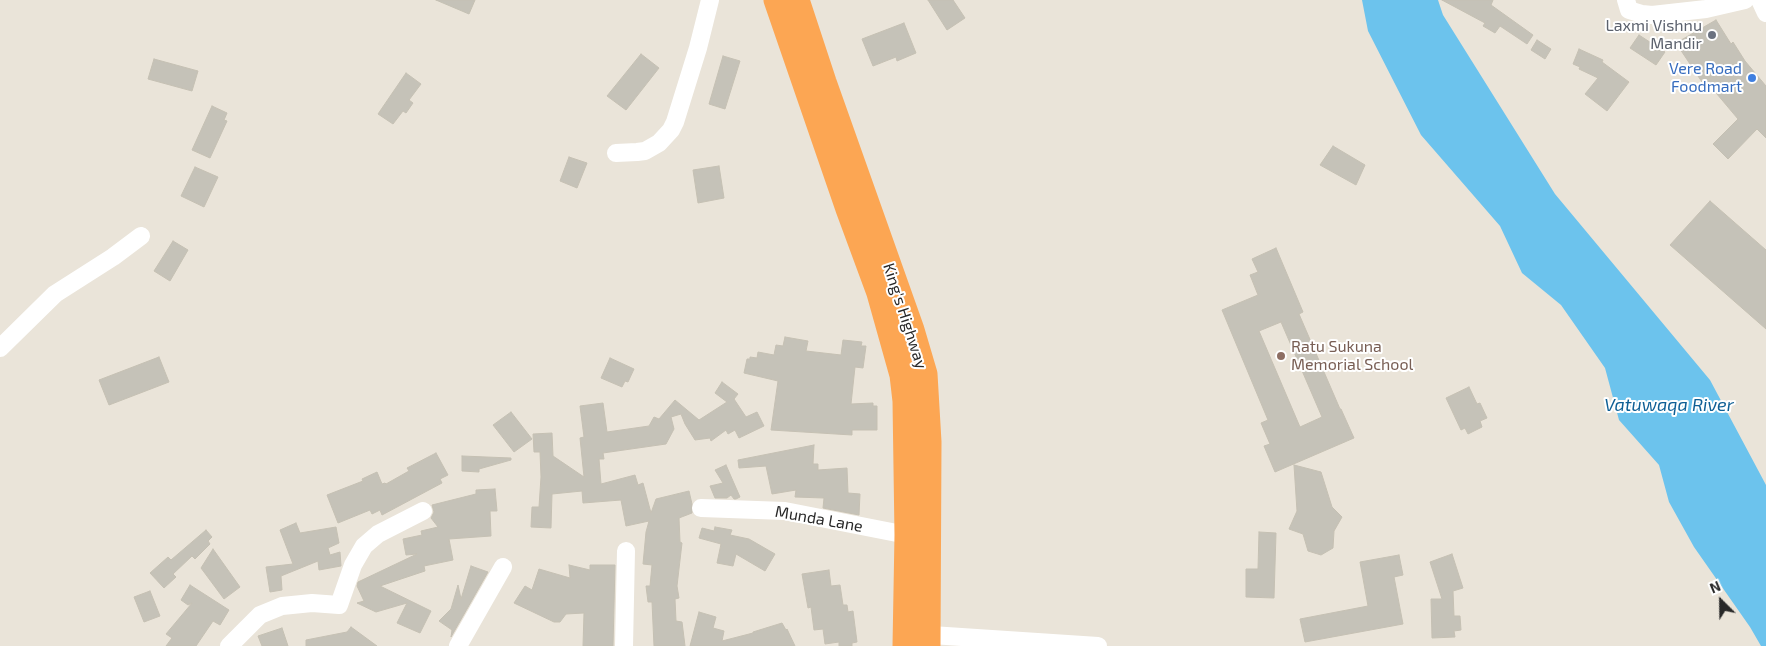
<!DOCTYPE html>
<html>
<head>
<meta charset="utf-8">
<style>
	body { margin:0 }
	#map { position:relative; width:1766px; height:646px; overflow:hidden; background:#eae4d9; font-family:"Exo 2",sans-serif }
	canvas { display:block }
	.north { position:absolute; left:1696px; top:576px; width:50px; height:50px; -webkit-text-stroke:4px #fff; paint-order:stroke; rotate:337deg; font-size:14px; font-weight:700; line-height:20px; text-align:center; color:#282828 }
	.north::after { content:''; display:block; margin:auto; width:18px; height:22px; background:#282828; clip-path:polygon(50% 0,100% 100%,50% 72%,0 100%) }
</style>
</head>
<body>
<div id="map">
<canvas width="1766" height="646"></canvas>
<div class="north">N</div>
</div>
<script>
const context = document.querySelector('canvas').getContext('2d');
context.lineJoin = 'round';
function paint(path, color) { context.fillStyle = color; context.fill(path, 'evenodd'); }
const poly = rows => new Path2D(rows.map(r => 'M' + r).join(''));
function strokePath(path, color, width, dash) { context.strokeStyle = color; context.lineWidth = width; context.lineCap = dash ? 'butt' : 'round'; context.setLineDash(dash || []); context.stroke(path); }
function label(font, color, halo, rows, align = 'center') {
  context.font = font + ' "Exo 2",sans-serif'; context.lineWidth = 4; context.setLineDash([]); context.textBaseline = 'middle'; context.strokeStyle = halo; context.fillStyle = color; for (const [text, x, y, turn = 0] of rows) {
    context.save(); context.translate(x, y); context.rotate((+turn || 0) * Math.PI / 180); context.textAlign = isNaN(turn) ? turn : align; if (halo) context.strokeText(text, 0, 0); context.fillText(text, 0, 0); context.restore();
  }
}
paint(poly([
	[1362,0,1438,0,1443,15,1555,194,1710,380,1766,485,1766,646,1761,646,1750,627,1694,547,1669,502,1659,465,1619,420,1605,368,1561,305,1522,273,1500,226,1421,135,1368,31]
]), '#6cc3ed');
const building = poly([
	[436,0,475,0,469,14,436,0],
	[928,0,953,0,965,18,947,30,928,0],
	[1442,0,1493,0,1491,5,1533,35,1527,44,1500,26,1495,33,1483,26,1485,23,1442,0],
	[1716,20,1731,44,1733,42,1745,61,1766,86,1766,138,1757,129,1728,159,1713,144,1738,119,1706,81,1702,82,1676,43,1716,20],
	[904,23,916,53,897,61,896,57,873,66,862,39,904,23],
	[1639,35,1665,52,1656,65,1630,48,1639,35],
	[1537,40,1551,49,1545,59,1531,50,1537,40],
	[1579,49,1603,60,1602,62,1629,82,1607,111,1585,94,1598,78,1579,69,1580,67,1573,64,1579,49],
	[641,54,659,68,626,110,607,96,641,54],
	[723,56,740,61,725,109,709,104,723,56],
	[154,59,198,71,192,91,148,79,154,59],
	[406,73,421,84,409,100,413,103,406,113,403,111,393,124,378,114,406,73],
	[212,106,227,113,224,120,227,121,210,158,192,150,212,106],
	[1333,146,1365,165,1356,185,1320,165,1333,146],
	[569,157,587,163,577,188,560,181,569,157],
	[719,166,724,198,698,203,693,170,719,166],
	[195,167,218,177,204,207,181,196,195,167],
	[1710,201,1766,250,1766,329,1670,245,1710,201],
	[173,241,188,250,170,281,154,271,173,241],
	[1276,248,1303,312,1299,314,1340,409,1341,409,1354,438,1275,472,1264,446,1270,444,1261,423,1268,420,1222,310,1258,295,1250,275,1258,272,1252,259,1276,248],
	[1281,322,1322,417,1300,427,1259,331,1281,322],
	[785,337,808,341,806,351,841,355,843,340,862,342,861,346,866,346,863,368,855,367,851,404,873,403,873,406,877,406,877,430,852,430,852,435,771,430,778,381,744,373,747,359,750,359,750,357,757,358,758,352,774,355,776,345,783,346,785,337],
	[159,357,169,382,109,405,99,380,159,357],
	[610,358,634,369,628,382,625,381,622,387,601,378,610,358],
	[722,382,738,394,734,399,746,417,757,412,764,426,739,438,735,430,728,434,726,430,711,441,710,438,695,440,685,424,681,414,671,417,674,429,666,444,603,453,604,459,599,459,601,484,635,475,638,485,643,483,651,513,656,499,689,491,692,504,692,513,679,518,680,542,682,543,677,586,679,598,675,599,676,621,682,622,685,646,654,646,652,602,648,602,646,586,650,586,652,565,643,564,646,532,649,521,626,526,621,500,583,503,582,491,552,494,551,528,531,527,532,507,539,507,541,477,540,452,534,452,533,434,552,433,553,456,584,477,580,438,584,437,580,406,603,403,607,432,649,426,654,417,659,419,675,400,699,420,727,402,715,393,722,382],
	[1469,387,1477,404,1480,403,1487,418,1480,421,1482,427,1468,434,1465,428,1461,430,1446,398,1469,387],
	[511,412,532,439,514,452,493,425,511,412],
	[814,445,813,464,818,464,818,470,847,468,848,493,860,494,859,515,823,508,824,498,795,497,796,490,772,494,766,466,739,468,738,460,814,445],
	[436,453,448,475,440,479,442,483,382,515,380,510,372,514,370,510,338,523,327,495,363,481,362,479,377,472,382,484,385,483,386,484,409,471,407,468,436,453],
	[462,456,511,458,511,460,479,469,479,472,462,471,462,456],
	[726,465,740,497,736,499,734,499,731,495,727,498,715,498,710,486,723,483,715,470,726,465],
	[1294,465,1321,472,1332,507,1342,517,1334,531,1333,548,1321,555,1308,551,1303,534,1289,529,1297,511,1294,465],
	[495,489,497,511,490,511,491,536,449,539,453,560,424,566,425,571,380,586,431,611,420,633,397,623,407,603,376,612,357,603,364,601,357,586,358,582,417,554,406,555,403,539,422,535,421,531,438,527,431,518,434,512,432,505,476,494,476,490,495,489],
	[296,523,300,533,336,527,339,543,328,548,330,555,340,552,341,566,319,570,318,561,281,576,282,590,270,592,266,567,293,564,280,530,296,523],
	[715,527,732,530,730,535,749,539,775,554,765,571,736,554,733,566,717,563,721,544,699,538,702,528,714,531,715,527],
	[206,530,212,537,208,541,210,544,195,559,192,556,173,574,176,577,164,588,150,573,168,557,171,560,206,530],
	[1259,532,1276,533,1274,598,1246,597,1246,569,1258,569,1259,532],
	[213,549,240,587,224,599,201,568,213,549],
	[1452,554,1463,588,1453,591,1454,616,1460,616,1461,630,1454,631,1455,637,1432,638,1431,599,1442,599,1430,562,1452,554],
	[1399,555,1403,575,1394,577,1403,624,1305,642,1300,619,1368,606,1360,562,1399,555],
	[569,565,590,570,590,565,615,565,613,646,583,646,584,613,566,614,560,622,554,622,514,603,525,586,532,590,539,569,570,578,569,565],
	[471,566,488,572,451,637,452,630,439,621,451,609,458,585,461,599,471,566],
	[829,570,831,586,840,585,843,605,847,605,848,612,853,611,857,642,852,643,852,646,839,646,839,642,825,644,823,629,814,630,811,607,808,608,802,574,829,570],
	[190,585,229,610,220,625,213,621,196,646,166,646,172,638,166,634,192,603,188,605,181,600,190,585],
	[150,591,160,616,144,622,134,597,150,591],
	[699,612,716,617,713,628,724,631,722,641,753,633,753,632,782,623,786,630,787,629,795,646,690,646,699,612],
	[351,627,377,646,306,646,306,640,347,632,351,627],
	[282,628,288,646,262,646,258,636,282,628]
]);
paint(building, '#c5c2b8');
strokePath(building, '#c5c0b3', 1);
strokePath(poly([
	[1626,0,1629,10,1642,14,1652,15,1706,9,1745,0],
	[1760,0,1766,13],
	[616,153,637,152,645,151,659,143,671,130,675,122,698,48,710,0],
	[0,348,55,294,113,257,141,236],
	[701,508,785,511,907,535],
	[916,634,1098,646],
	[229,646,260,615,282,606,312,603,339,605,353,565,364,546,378,534,423,511],
	[458,646,503,567],
	[624,646,626,551]
]), '#fff', 18);
strokePath(poly([
	[776,0,848,209,879,293,902,375,905,401,907,535,905,646],
	[797,0,824,82,912,330,925,374,929,442,928,646]
]), '#fca653', 25);
for (const [x, y, r, color] of [
	[1712,35,5,"#6b7280"],
	[1752,78,5,"#3f7fe0"],
	[1281,356,5,"#8d6e63"]
]) { const dot = new Path2D(); dot.arc(x, y, r, 0, 2 * Math.PI); context.fillStyle = color; context.fill(dot); strokePath(dot, '#fff', 2); }
label('16px', '#5b616d', '#fff', [
	["Laxmi Vishnu",1702,26],
	["Mandir",1702,44]
], 'right');
label('16px', '#366cbe', '#fff', [
	["Vere Road",1742,69],
	["Foodmart",1742,87]
], 'right');
label('16px', '#282828', '#fff', [
	["King's Highway",905,316,72],
	["Munda Lane",819,519,10]
]);
label('16px', '#785e54', '#fff', [
	["Ratu Sukuna",1291,347],
	["Memorial School",1291,365]
], 'left');
label('italic 18px', '#0e5f95', '#fff', [
	["Vatuwaqa River",1669,405]
]);
</script>
</body>
</html>
